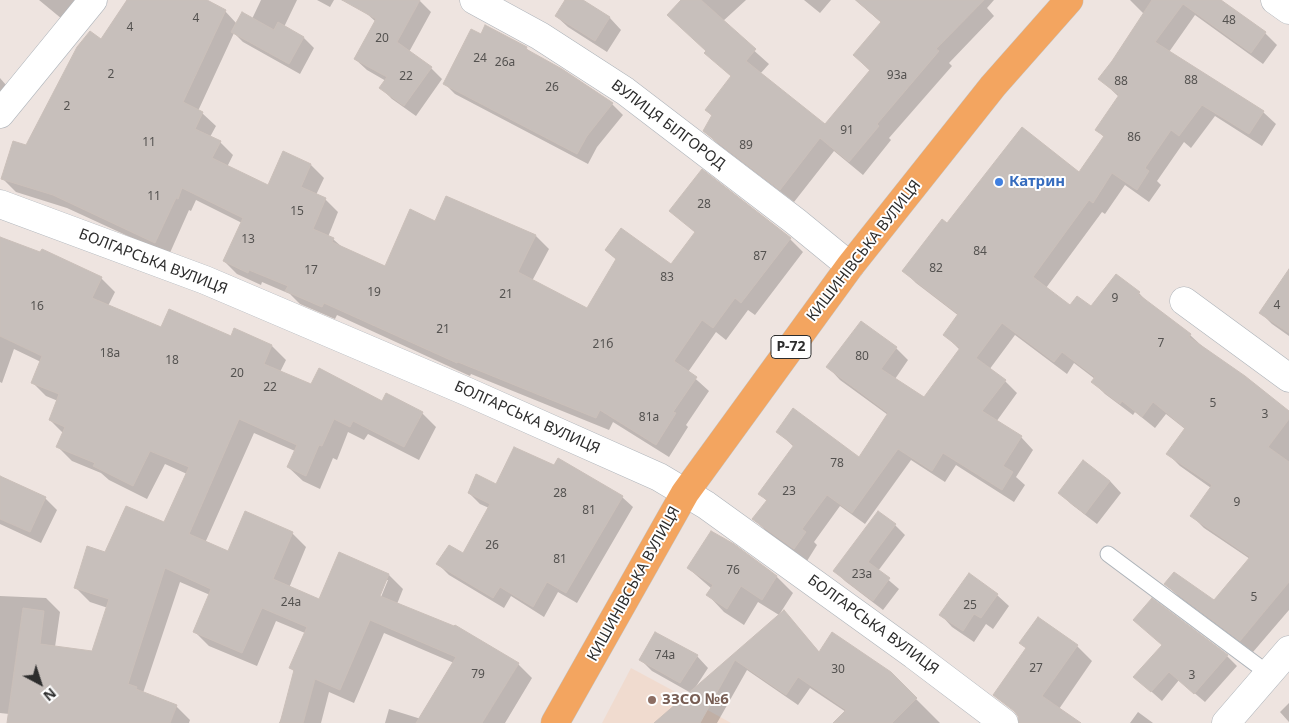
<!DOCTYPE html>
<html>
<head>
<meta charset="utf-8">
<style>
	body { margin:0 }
	#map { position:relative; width:1289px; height:723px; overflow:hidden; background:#eee4e0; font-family:"Noto Sans",sans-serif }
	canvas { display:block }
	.north { position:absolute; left:15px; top:658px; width:50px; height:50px; -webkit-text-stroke:4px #fff; paint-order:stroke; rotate:140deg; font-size:14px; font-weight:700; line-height:20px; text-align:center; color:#2d2d2d }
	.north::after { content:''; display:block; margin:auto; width:18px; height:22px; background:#2d2d2d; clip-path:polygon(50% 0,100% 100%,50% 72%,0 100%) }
</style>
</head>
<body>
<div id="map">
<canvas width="1289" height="723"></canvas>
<div class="north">N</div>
</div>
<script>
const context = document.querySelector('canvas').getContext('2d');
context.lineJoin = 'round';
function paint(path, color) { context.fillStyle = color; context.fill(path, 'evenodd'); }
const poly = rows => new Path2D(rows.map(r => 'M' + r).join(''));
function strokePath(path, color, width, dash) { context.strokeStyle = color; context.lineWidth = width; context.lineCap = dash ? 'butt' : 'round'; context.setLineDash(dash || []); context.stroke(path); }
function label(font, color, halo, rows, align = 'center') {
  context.font = font + ' "Noto Sans",sans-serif'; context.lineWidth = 4; context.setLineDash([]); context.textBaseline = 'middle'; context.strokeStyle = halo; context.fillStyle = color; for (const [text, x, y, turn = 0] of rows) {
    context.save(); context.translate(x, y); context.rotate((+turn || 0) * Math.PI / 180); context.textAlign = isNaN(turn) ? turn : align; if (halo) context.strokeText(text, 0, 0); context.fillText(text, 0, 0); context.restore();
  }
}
paint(poly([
	[631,668,670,689,731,723,602,723]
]), '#f0dbcf');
paint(poly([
	[39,0,78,0,62,19],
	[144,0,205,0,225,11,237,24,252,19,261,0,297,0,284,27,304,38,314,48,300,74,243,42,234,33,198,111,202,113,216,126,210,137,220,142,233,155,227,167,269,187,284,153,311,165,324,178,316,195,325,199,338,212,328,237,333,239,342,247,386,267,436,223,447,197,536,236,549,249,532,281,588,310,617,260,606,250,671,266,696,233,671,211,790,239,803,252,755,315,748,310,726,340,716,332,688,372,709,391,686,425,688,427,669,457,613,422,609,430,471,374,470,376,337,315,335,319,300,304,290,294,262,282,261,285,237,274,224,261,242,223,196,200,191,211,189,210,169,255,67,208,16,192,3,179,102,41],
	[317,0,334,0,330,7],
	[371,0,419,0,431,12,409,52,431,68,442,79,416,116,392,99,381,88,386,81,367,70,355,59,376,22,365,12],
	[567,0,581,0,610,18,621,30,607,52,568,27,556,16],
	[683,0,746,0,722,22,769,64,760,74,825,126,870,71,854,55,882,23,855,0,994,0,987,8,994,16,949,63,952,66,889,138,891,140,863,175,834,151,794,202,718,144,704,131,713,117,706,110,732,77,706,53,707,52],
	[804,0,831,0,820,13],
	[1130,0,1219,0,1265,33,1277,45,1263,64,1195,15,1169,52,1263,112,1276,124,1262,146,1215,116,1191,148,1184,142,1157,181,1161,185,1149,202,1125,185,1105,214,1102,212,1046,288,1070,307,1091,308,1139,293,1151,306,1190,335,1203,347,1289,412,1289,610,1253,652,1178,596,1166,584,1214,602,1250,559,1204,528,1192,516,1211,488,1180,466,1168,454,1185,429,1166,414,1155,428,1135,412,1133,415,1105,394,1093,382,1095,379,1074,363,1067,374,1015,335,989,370,1005,381,1017,393,996,422,1021,437,1033,450,1016,477,1025,485,1014,502,956,465,945,482,911,460,865,524,840,506,814,542,817,545,807,561,766,531,754,519,767,501,760,494,794,447,778,432,859,459,888,415,840,380,828,367,896,348,908,360,895,379,924,398,960,350,945,335,959,316,916,283,904,271,948,224,1079,174,1105,138,1097,130,1119,97,1100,79,1113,62,1144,14],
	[486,27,526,48,531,53,612,104,623,115,597,147,588,164,455,94,444,83,481,36],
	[0,78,6,85,0,94],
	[0,239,101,278,115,292,108,306,162,329,231,338,235,330,272,346,286,360,280,372,311,386,422,413,436,427,419,460,368,434,364,440,348,432,337,460,333,458,320,489,303,481,288,467,295,451,254,433,205,543,228,553,292,533,306,547,289,588,319,601,340,554,389,575,403,589,397,604,518,664,532,678,505,723,385,723,389,709,421,719,454,663,384,633,354,703,329,692,321,723,279,723,284,713,295,672,290,668,305,633,276,621,257,666,209,646,194,631,210,595,180,582,143,693,176,706,190,720,189,723,8,723,9,714,0,713,0,596,46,598,60,612,55,647,93,653,108,608,90,602,76,588,106,554,164,524,187,474,165,464,147,499,109,480,101,473,72,461,58,447,63,433,50,420,58,401,46,396,32,382,41,362,14,349,2,383,0,382],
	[386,580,388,580,379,602,376,601],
	[1289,291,1289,336,1272,324,1261,313],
	[0,477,45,498,57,510,41,543,0,524],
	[1110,481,1121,493,1097,524,1071,504,1060,493],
	[497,485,622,497,633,507,577,603,558,592,544,617,511,596,504,608,449,575,438,564,463,555,489,508,480,504,469,493],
	[895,525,905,535,878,571,899,589,883,610,845,581,835,571],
	[688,568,777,577,793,593,779,615,758,602,744,625,724,612,708,595,712,589],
	[997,595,1009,606,993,629,986,624,974,642,952,627,941,615],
	[784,612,820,653,890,673,940,723,852,723,846,712,810,688,798,705,747,670,717,723,656,723,691,693,652,671,641,660,697,656,708,668,695,688],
	[1021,643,1077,646,1092,661,1059,709,1075,723,1036,723,1027,649],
	[1227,656,1237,666,1205,702,1179,680,1162,701,1135,677],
	[1289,703,1289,722,1280,712],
	[1138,712,1153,723,1130,723]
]), '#0003');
const building = poly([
	[127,0,207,0,226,10,183,102,203,112,195,129,221,141,212,158,268,185,283,151,311,164,301,187,326,198,313,229,334,238,332,242,385,266,410,209,435,221,446,196,536,235,518,272,587,308,616,259,605,250,621,228,671,264,695,232,669,211,702,169,791,238,741,303,735,298,713,328,702,320,674,361,697,377,673,412,676,413,656,445,600,410,596,418,458,362,457,363,324,303,322,307,285,291,288,286,249,270,248,273,223,261,243,218,182,188,178,199,176,198,155,243,53,195,1,179,13,141,26,145,77,47,90,31,101,39,127,0],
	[342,0,420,0,397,42,432,67,404,106,379,88,387,77,354,59,376,19,342,0],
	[565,0,583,0,610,17,595,41,555,16,565,0],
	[681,0,701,0,756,49,746,61,825,124,870,70,853,55,881,22,856,0,984,0,936,49,939,51,877,124,879,126,849,162,820,138,780,190,703,131,712,115,705,110,731,76,704,53,706,51,667,15,681,0],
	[1152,0,1221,0,1266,32,1251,53,1183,4,1155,42,1264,111,1249,134,1202,105,1179,136,1171,130,1145,168,1149,171,1137,190,1112,173,1093,203,1089,200,1033,277,1070,305,1077,296,1091,306,1116,274,1140,292,1138,294,1191,334,1189,337,1245,376,1289,411,1289,419,1268,447,1289,462,1289,582,1240,641,1164,584,1174,572,1214,600,1250,557,1190,516,1212,485,1166,454,1185,428,1153,402,1142,417,1122,401,1120,404,1091,382,1095,377,1062,352,1054,362,1002,323,976,358,1006,380,982,411,1022,436,1003,466,1013,472,1002,490,943,453,932,471,898,449,852,513,827,495,802,529,806,532,794,549,752,519,767,500,758,494,794,445,776,432,793,408,859,457,888,413,826,367,861,321,897,347,881,369,924,397,960,348,943,335,958,314,902,271,942,219,947,223,1022,127,1079,172,1104,136,1095,130,1119,95,1098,79,1112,61,1152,0],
	[242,12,274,30,278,22,304,37,289,64,231,32,242,12],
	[485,25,527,47,526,49,562,69,613,103,587,136,577,154,443,84,471,29,481,34,485,25],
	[0,237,40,252,42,249,102,277,92,298,161,327,169,309,231,336,234,328,272,345,264,364,311,384,319,368,382,401,386,393,423,412,404,447,353,421,350,427,334,419,322,446,319,445,306,476,287,467,297,445,239,419,189,534,228,551,245,511,293,532,273,579,319,599,339,552,389,574,380,596,454,626,455,625,519,663,482,723,416,723,456,657,370,620,340,690,315,679,303,723,280,723,294,670,289,668,307,627,262,608,242,653,193,632,211,589,165,568,128,684,137,687,136,689,177,705,170,723,7,723,23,608,44,611,40,644,92,651,109,599,74,588,87,546,105,552,126,506,164,522,189,467,150,451,133,486,93,466,95,463,56,447,65,427,49,420,59,394,31,383,42,356,0,336,0,237],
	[1289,269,1289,333,1259,313,1289,269],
	[514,447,554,465,558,458,623,496,566,593,547,582,533,607,500,587,493,598,436,564,449,545,463,553,490,504,468,493,476,474,496,484,514,447],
	[1083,460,1110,481,1085,514,1058,493,1083,460],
	[0,476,46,497,30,532,0,519,0,476],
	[878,511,896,524,868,562,890,578,873,601,833,571,878,511],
	[711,531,734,544,777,576,762,600,741,586,727,609,706,595,713,585,687,568,711,531],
	[969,573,998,594,981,618,974,614,963,631,939,615,969,573],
	[1152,598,1228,655,1194,694,1169,672,1151,692,1133,677,1162,645,1133,620,1152,598],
	[784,610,819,652,832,632,891,672,917,698,892,723,833,723,846,710,798,677,786,695,735,660,700,723,654,723,784,610],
	[1038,617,1078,645,1042,696,1081,723,1019,723,1018,716,1014,711,993,695,1026,648,1019,643,1038,617],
	[655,632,698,655,680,683,639,660,655,632]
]);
paint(building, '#c7bfbb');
strokePath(building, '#cabfb9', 1);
const lane = poly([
	[1108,554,1269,674]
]);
const street = poly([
	[474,0,540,36,625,91,795,221,850,266],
	[1275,0,1289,10],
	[0,114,93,0],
	[0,204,205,280,468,392,659,477,706,505,914,655,1004,723],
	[1184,301,1289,378],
	[1226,723,1289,650]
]);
const primary = poly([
	[555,723,685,493,850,266,993,86,1069,0]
]);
strokePath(lane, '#adb3b9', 17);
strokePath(street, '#adb3b9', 29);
strokePath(primary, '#c4c4c4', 29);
strokePath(lane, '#fff', 15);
strokePath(street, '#fff', 28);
strokePath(primary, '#f3a560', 28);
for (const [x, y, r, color] of [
	[999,182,5,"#3f7fe0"],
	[652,700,5,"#8d6e63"]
]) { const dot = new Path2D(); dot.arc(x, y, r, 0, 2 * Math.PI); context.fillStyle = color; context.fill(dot); strokePath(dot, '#fff', 2); }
label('12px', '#545250', null, [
	["4",196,19],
	["48",1229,21],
	["4",130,28],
	["20",382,39],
	["24",480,59],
	["26а",505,63],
	["2",111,75],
	["93а",897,76],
	["22",406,77],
	["88",1191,81],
	["88",1121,82],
	["26",552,88],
	["2",67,107],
	["91",847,131],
	["86",1134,138],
	["11",149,143],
	["89",746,146],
	["11",154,197],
	["28",704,205],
	["15",297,212],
	["13",248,240],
	["84",980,252],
	["87",760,257],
	["82",936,269],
	["17",311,271],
	["83",667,278],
	["19",374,293],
	["21",506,295],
	["9",1115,299],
	["4",1277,306],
	["16",37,307],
	["21",443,330],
	["7",1161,344],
	["21б",603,345],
	["18а",110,354],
	["80",862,357],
	["18",172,361],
	["20",237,374],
	["22",270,388],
	["5",1213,404],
	["3",1265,415],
	["81а",649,418],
	["78",837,464],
	["23",789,492],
	["28",560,494],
	["9",1237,503],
	["81",589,511],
	["26",492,546],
	["81",560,560],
	["76",733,571],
	["23а",862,575],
	["5",1254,598],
	["24а",291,603],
	["25",970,606],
	["74а",665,656],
	["27",1036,669],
	["30",838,670],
	["79",478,675],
	["3",1192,676]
]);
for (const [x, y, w] of [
	[791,347,40]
]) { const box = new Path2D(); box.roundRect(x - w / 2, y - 11.5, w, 23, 4); context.fillStyle = '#fff'; context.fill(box); strokePath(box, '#2d2d2d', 1); }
label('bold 14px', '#2d2d2d', null, [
	["Р-72",791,347]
]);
label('15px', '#2d2d2d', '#fff', [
	["ВУЛИЦЯ БІЛГОРОД",668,125,37],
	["КИШИНІВСЬКА ВУЛИЦЯ",864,251,-52],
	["БОЛГАРСЬКА ВУЛИЦЯ",153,262,21],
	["БОЛГАРСЬКА ВУЛИЦЯ",527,418,24],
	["КИШИНІВСЬКА ВУЛИЦЯ",634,584,-61],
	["БОЛГАРСЬКА ВУЛИЦЯ",873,625,36]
]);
label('bold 15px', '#366cbe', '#fff', [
	["Катрин",1009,182]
], 'left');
label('bold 15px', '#785e54', '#fff', [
	["ЗЗСО №6",662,700]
], 'left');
</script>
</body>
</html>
